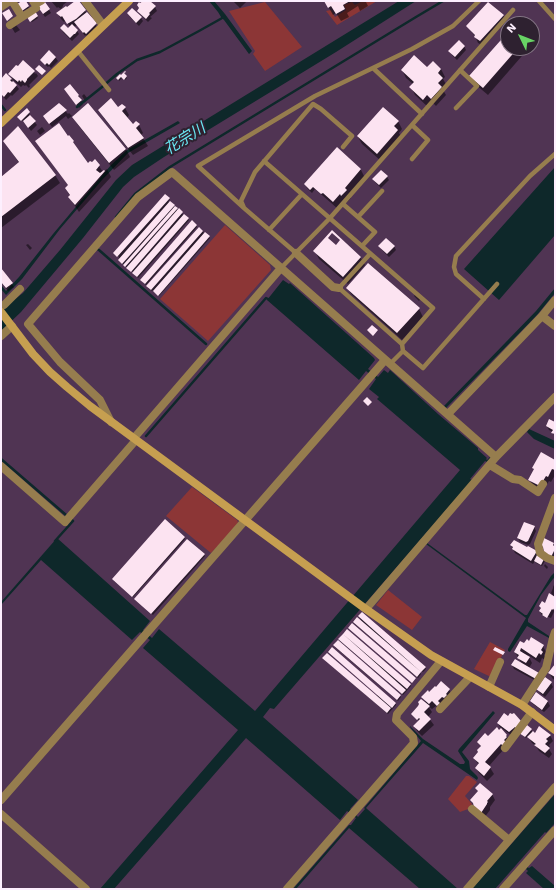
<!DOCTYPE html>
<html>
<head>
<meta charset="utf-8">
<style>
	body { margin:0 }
	#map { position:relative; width:556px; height:890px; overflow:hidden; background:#503453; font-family:"Work Sans",sans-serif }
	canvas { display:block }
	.frame { position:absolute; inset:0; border:2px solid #fdeffe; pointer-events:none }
	.north { position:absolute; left:500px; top:16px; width:40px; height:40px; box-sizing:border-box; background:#2e2130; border:1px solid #817382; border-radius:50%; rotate:313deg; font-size:11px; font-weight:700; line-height:16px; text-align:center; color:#fdeffe }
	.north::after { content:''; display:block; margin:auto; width:14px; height:18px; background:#68d465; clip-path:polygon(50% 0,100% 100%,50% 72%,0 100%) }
</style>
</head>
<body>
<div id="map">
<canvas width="556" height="890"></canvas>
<div class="frame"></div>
<div class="north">N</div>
</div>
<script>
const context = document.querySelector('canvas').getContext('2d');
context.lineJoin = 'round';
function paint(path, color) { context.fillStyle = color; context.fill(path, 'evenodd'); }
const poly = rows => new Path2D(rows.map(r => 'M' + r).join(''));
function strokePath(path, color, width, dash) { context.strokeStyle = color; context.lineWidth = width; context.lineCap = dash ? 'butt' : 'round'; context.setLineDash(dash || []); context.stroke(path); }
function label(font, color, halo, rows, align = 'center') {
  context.font = font + ' "Work Sans","Noto Sans JP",sans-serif'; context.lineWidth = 4; context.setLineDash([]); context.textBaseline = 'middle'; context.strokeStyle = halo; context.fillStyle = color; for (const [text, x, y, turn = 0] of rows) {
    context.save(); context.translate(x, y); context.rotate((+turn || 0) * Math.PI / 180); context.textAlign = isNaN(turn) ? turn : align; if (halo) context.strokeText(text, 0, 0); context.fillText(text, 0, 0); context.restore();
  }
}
paint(poly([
	[363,1,377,1,337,25,326,11,331,10,335,17,346,10,344,5,352,2,355,5],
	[265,2,302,47,265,71,253,54,255,51,229,11],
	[225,225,270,265,271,270,208,341,160,299],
	[192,487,237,520,238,522,235,528,211,553,166,516],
	[388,590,422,617,412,630,376,605],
	[490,642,505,650,491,677,474,669],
	[466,776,469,776,477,782,465,796,472,804,471,808,460,812,448,799]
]), '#8c3636');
paint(poly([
	[209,1,214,1,225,14,252,51,249,54,224,20,221,17,218,12],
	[399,1,416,1,336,52,164,157,134,177,123,187,83,238,21,312,1,331,1,313,10,303,23,293,60,250,116,180,132,165],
	[178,121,180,123,128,153,102,180,60,229,22,279,6,295,1,289,1,285,6,291,19,277,53,234,111,165,127,150],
	[555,167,555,235,499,300,464,269],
	[283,280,289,284,290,283,374,358,375,360,368,369,378,377,384,370,388,373,390,370,438,414,478,448,478,450,487,458,486,459,487,460,490,457,491,458,487,462,485,461,470,479,472,480,274,709,270,708,263,717,358,800,350,809,358,817,365,809,364,808,421,741,410,727,410,726,423,739,460,764,464,764,465,762,458,751,459,749,493,711,495,713,462,752,469,761,470,769,477,776,478,778,477,780,423,743,366,808,458,889,420,889,349,828,296,889,293,889,349,825,351,825,356,818,347,811,340,820,246,738,114,889,100,889,238,730,143,648,150,640,140,632,132,640,41,560,1,605,1,602,57,538,150,621,143,630,152,638,159,629,255,711,460,470,377,399,379,397,369,389,376,379,366,371,359,380,267,300],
	[555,288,555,293,537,315,446,408,444,406,536,311],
	[529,429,555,441,555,449,534,439,527,432],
	[427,543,525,615,527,615,551,576,555,572,555,577,553,579,541,595,528,619,528,622,549,636,549,638,527,626,510,652,508,651,508,649,526,618,426,544],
	[555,794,555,823,546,833,545,832,495,889,472,889],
	[532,866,555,886,555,889,544,889,526,873,528,871,526,869,527,867,529,868]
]), '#0e282a');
paint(poly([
	[23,1,25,1,29,8,23,11,19,4],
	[51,1,68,1,63,5,63,6,61,9,58,7,57,8],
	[77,1,98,28,88,37,86,35,85,36,77,25,74,27,77,31,79,34,72,41,63,32,61,28,68,29,70,27,66,20,64,22,61,19,58,13],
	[144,1,149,1,155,7,157,11,150,17,152,18,148,22,140,14,138,11],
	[233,1,247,1,240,8],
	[325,1,368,1,366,2,368,6,360,11,358,6,347,13,349,17,341,21,336,13,333,15],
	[45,3,51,13,45,17,41,11],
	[35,13,38,18,32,22,28,17],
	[128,13,141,18,143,21,139,26,130,17],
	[503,15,506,21,484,46,478,43,475,36,467,26],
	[16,25,20,30,15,33,12,28],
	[508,34,508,48,527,48,528,49,488,95,475,84],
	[464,46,466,50,457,60,452,55,450,51],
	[55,57,58,61,51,68,49,66,48,67,43,63],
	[427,68,441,69,445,77,443,79,447,86,443,90,446,95,436,106,432,102,428,107,415,95,411,87,413,84,406,78,402,70],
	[34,72,35,74,36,73,38,76,29,85,30,86,29,88,26,85,25,86,23,85,21,87,13,80,10,74],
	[123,74,127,78,125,80,122,78,119,81,118,78],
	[11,79,19,89,12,96,11,95,6,100,1,94,1,81],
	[69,86,79,96,83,104,79,108,68,93],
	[84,94,88,99,85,101,82,96],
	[59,104,68,114,69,113,72,116,68,119,66,116,52,127,46,119],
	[88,104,126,149,130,157,114,170,78,125,73,117],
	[125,108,129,115,127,118,133,126,139,125,143,133,141,135,148,146,133,155,104,118,99,110],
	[27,109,30,114,29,115,37,125,31,131,23,120,22,121,19,118],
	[398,121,402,129,399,133,402,138,381,161,362,144,358,137],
	[42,127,45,131,40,135,37,131],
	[68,137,73,142,88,164,99,166,103,172,107,169,111,177,79,212,69,197,70,196,66,189,69,185],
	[9,148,55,175,60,183,1,228,1,178,19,163],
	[337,149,361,170,365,178,349,195,351,198,346,203,338,209,315,189,312,193,307,188,305,184],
	[387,177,389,180,381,188,375,182,373,179],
	[169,198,170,200,168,201,189,220,138,278,133,272,120,262,119,260,120,259,116,252],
	[196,225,197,227,146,285,141,280],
	[203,231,204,234,209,237,210,238,159,296,153,290,152,291,148,288],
	[28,244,32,248,30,250,26,245],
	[336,246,360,257,365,265,348,284,319,259,315,251],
	[394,246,396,250,389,257,382,250,380,247],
	[1,270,14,287,8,291,1,282],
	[347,288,419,309,423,317,402,340,352,295],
	[417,292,422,297,419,301,414,296],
	[555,424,555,436,553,433,553,432,549,430,547,426],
	[555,461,555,475,551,482,549,481,543,491,533,485,530,480,535,471,533,468],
	[534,527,536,531,530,544,528,545,520,542,518,538],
	[184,537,185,539,133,597,114,581],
	[553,544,555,547,555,556,553,559,547,556],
	[511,545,536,551,545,561,542,566,536,563,535,561,533,564,515,553],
	[204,555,205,556,153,615,136,600],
	[545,564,548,567,547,569,544,566],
	[555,583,555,613,554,612,551,618,543,615,543,616,542,615,540,612,545,604,554,597,551,593,553,588,553,587],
	[359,617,425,667,426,669,423,672,418,669,421,674,418,678,355,624,362,622],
	[348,630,410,685,411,686,403,695,340,641,340,639],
	[338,642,400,696,401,697,398,701,335,647],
	[525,644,543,646,546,652,544,655,546,658,545,660,542,658,540,663,528,655,532,663,529,668,538,682,514,669,512,665,522,664,515,652],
	[324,659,376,696,377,695,395,703,396,705,388,714],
	[555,665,555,680,553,679,549,673],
	[545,679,551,683,553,687,545,697,540,693,538,689],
	[441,682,449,690,453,696,441,711,436,706,432,709,428,706,432,712,428,717,434,725,422,736,418,732,415,727,419,721,415,715,414,716,417,721,412,714,427,705,423,697,436,688],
	[536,694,548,702,550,706,544,712,533,704,531,701],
	[504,715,518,729,511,735,500,727,498,723],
	[531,730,533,733,535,734,550,735,553,741,549,745,550,747,549,749,552,754,549,758,539,751,536,746,532,743,528,736,526,738,522,735],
	[506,735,510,741,504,749,489,766,494,774,487,781,479,773,476,768,479,765,474,758,479,752,481,747,478,742,488,738],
	[477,789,492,794,495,800,490,807,490,810,484,818,478,812,471,800,478,792]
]), '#0007');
strokePath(poly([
	[1,105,5,110],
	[77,107,102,87,117,74,137,60,160,52,199,31,224,17],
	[116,217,135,194,170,167,416,17,443,1],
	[95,248,99,250,206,344],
	[146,436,266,298,268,299],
	[1,459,73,521,55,541]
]), '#0e282a', 2.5);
paint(poly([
	[22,1,26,1,29,6,22,11,17,4],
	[75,1,79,1,86,10,76,19,67,24,62,16,61,17,56,13,66,6,67,7],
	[143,1,150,1,156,6,149,13,150,14,146,19,137,11,139,8,137,5,139,2,140,3],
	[324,1,350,1,343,5,345,9,336,14,331,6,328,8],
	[45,2,50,9,43,14,38,7],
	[488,2,504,15,480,41,474,37,475,35,466,26],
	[132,8,142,17,136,23,127,13],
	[9,9,13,16,7,21,2,13],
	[35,11,38,16,30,22,27,17],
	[87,12,97,23,86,34,84,32,83,33,74,22],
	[64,24,68,28,72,24,78,30,75,34,74,34,70,38,60,28],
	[508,32,508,48,518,48,483,88,469,76],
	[459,40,465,46,455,57,448,51],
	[49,50,56,57,49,65,47,63,45,65,40,60],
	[414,55,427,67,433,61,441,69,438,73,443,78,438,83,442,87,431,99,427,95,423,100,409,87,414,82,401,70],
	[23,60,35,71,27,79,27,80,25,83,22,80,21,82,19,80,18,82,8,74,16,65,18,66],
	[39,65,46,71,42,75,35,69],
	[125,71,126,72,124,73,127,76,124,80,121,77,118,80,116,78,120,74,121,75],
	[6,73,12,79,10,80,12,82,13,81,17,85,10,93,8,92,4,97,1,94,1,79],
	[70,84,79,95,78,96,82,100,76,105,64,89],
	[111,98,118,107,122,104,126,107,122,111,133,124,136,121,140,124,136,128,144,138,128,148,98,110],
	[59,103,67,110,49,124,43,116],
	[88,103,126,149,109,163,72,117],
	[383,107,399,121,394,126,398,130,377,154,357,136],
	[27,108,30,112,21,121,17,117],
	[30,115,36,121,28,128,23,121],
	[59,123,68,136,69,135,74,141,73,142,88,163,90,161,92,162,95,159,100,165,96,170,100,173,104,170,105,171,75,205,68,197,70,195,65,188,68,185,35,141],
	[18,126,56,175,1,217,1,177,19,162,3,141],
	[337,147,361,169,345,188,347,190,341,196,340,194,333,202,323,193,321,194,313,187,310,190,304,184],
	[381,170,388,176,379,185,372,179],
	[165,194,170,198,117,257,113,253],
	[170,201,175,205,122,264,118,260],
	[175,206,178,208,125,267,123,265],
	[179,208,183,212,131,272,126,268],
	[184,214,189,218,137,277,132,273],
	[192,220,197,225,145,284,140,280],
	[199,227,203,231,151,290,146,286],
	[332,230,361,257,343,277,313,251],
	[332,233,340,240,336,245,328,238],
	[205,232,210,236,158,296,153,291],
	[386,238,395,246,387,254,378,246],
	[368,263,420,308,397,333,346,288],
	[1,268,13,283,6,288,1,282],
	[372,325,378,330,373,336,367,330],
	[367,397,372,402,368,406,363,401],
	[549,419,555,422,555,434,551,433,553,430,546,426],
	[541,452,555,460,555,470,552,469,548,477,546,476,540,486,528,480,534,469,532,468],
	[165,519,185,537,132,597,112,579],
	[524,522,535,526,528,541,526,542,517,538],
	[544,538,554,543,553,545,555,547,555,549,551,557,544,552,543,547,540,544],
	[187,539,205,554,151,614,134,599],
	[514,540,527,547,528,546,537,551,531,561,512,549,513,547,510,545],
	[537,555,544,559,541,565,534,561],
	[549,593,555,597,555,607,553,610,552,609,547,618,542,615,543,614,539,611,541,608,539,606,542,601,545,603],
	[362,612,426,667,421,672,358,616],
	[357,617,421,672,417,677,353,622],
	[352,623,416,678,412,683,348,628],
	[347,629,411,684,407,689,343,634],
	[343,634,406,690,402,694,338,639],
	[531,637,544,645,541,650,543,652,541,655,539,653,536,658,521,648,520,651,530,657,526,663,517,658,519,655,514,652,520,641,524,643,527,639,529,641],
	[338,640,401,695,397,700,333,645],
	[332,647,396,703,392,708,328,652],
	[495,647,505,652,503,655,493,650],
	[327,653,391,708,387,713,322,658],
	[515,659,539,673,536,679,511,665],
	[555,664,555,677,548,673],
	[545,677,552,682,543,694,536,689],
	[441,681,450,689,446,694,447,695,444,698,442,697,438,701,440,703,437,706,432,701,429,704,421,697,428,690,429,692,435,686,436,687],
	[536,692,548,701,542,710,530,701],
	[421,699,430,706,424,712,431,719,419,731,413,726,420,719,419,718,417,720,411,714,418,706,419,704,418,702],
	[504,713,508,716,510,713,512,714,514,713,521,721,516,728,515,727,509,732,497,723],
	[527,725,532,729,525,737,519,733],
	[539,726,551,735,546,739,548,741,545,744,550,748,545,753,534,745,536,744,527,737,533,731,535,733],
	[497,727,499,730,501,728,507,735,506,736,507,737,504,740,506,742,503,746,501,744,485,762,491,767,484,776,475,768,479,763,473,758,478,752,477,750,481,746,477,742,485,733,488,736],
	[480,783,493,794,487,801,488,802,487,803,487,804,481,813,474,807,473,803,470,800,478,791,475,788]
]), '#fce3f1');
strokePath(poly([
	[539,1,555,19],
	[77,50,109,90],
	[373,68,422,114],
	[456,108,477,86,460,70],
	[412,159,428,140,412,125],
	[264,161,433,308,402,344,339,288,370,254],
	[343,204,375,232,362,246],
	[244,208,198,166,315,96,412,49,453,26,479,1],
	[358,217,382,191],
	[269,230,302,194],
	[296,253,244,208,241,201,255,172,313,104,321,109,352,136,343,147],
	[281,268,330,218,513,10],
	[484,299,456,274,454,267,456,256,530,176,555,154],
	[402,344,403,351,423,368,497,284],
	[390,364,403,351]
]), '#967d4e', 4.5);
strokePath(poly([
	[12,1,22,17],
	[33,1,35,4,41,1],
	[85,1,103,25],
	[1,7,10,1],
	[10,25,36,8],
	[296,253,333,287,339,288],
	[4,305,20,289],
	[542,316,555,326],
	[1,336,12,326],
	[448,414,542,316,555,300],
	[111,422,100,400,60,362,28,324,138,197,172,172,496,457],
	[134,438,281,268],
	[490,465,513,479,520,480,538,492,543,484],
	[1,466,65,522,136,440],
	[555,498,538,544,540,553,547,558,555,561],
	[366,609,496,457,555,397],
	[489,687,500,662],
	[522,705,546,668,553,638,555,632],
	[440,709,470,677],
	[505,748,532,712],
	[1,800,385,360],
	[472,809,509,840],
	[1,814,86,889],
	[287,889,414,743,413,737,396,720,397,714,441,661],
	[467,889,555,787],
	[503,889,555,830]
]), '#967d4e', 8);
strokePath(poly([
	[1,123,129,1],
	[1,312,33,354,50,372,67,387,90,406,363,607,431,655,522,705,555,730]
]), '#c69f50', 8);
label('italic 15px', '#6ae9f4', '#2e2130', [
	["花宗川",185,139,-32]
]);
</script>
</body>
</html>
